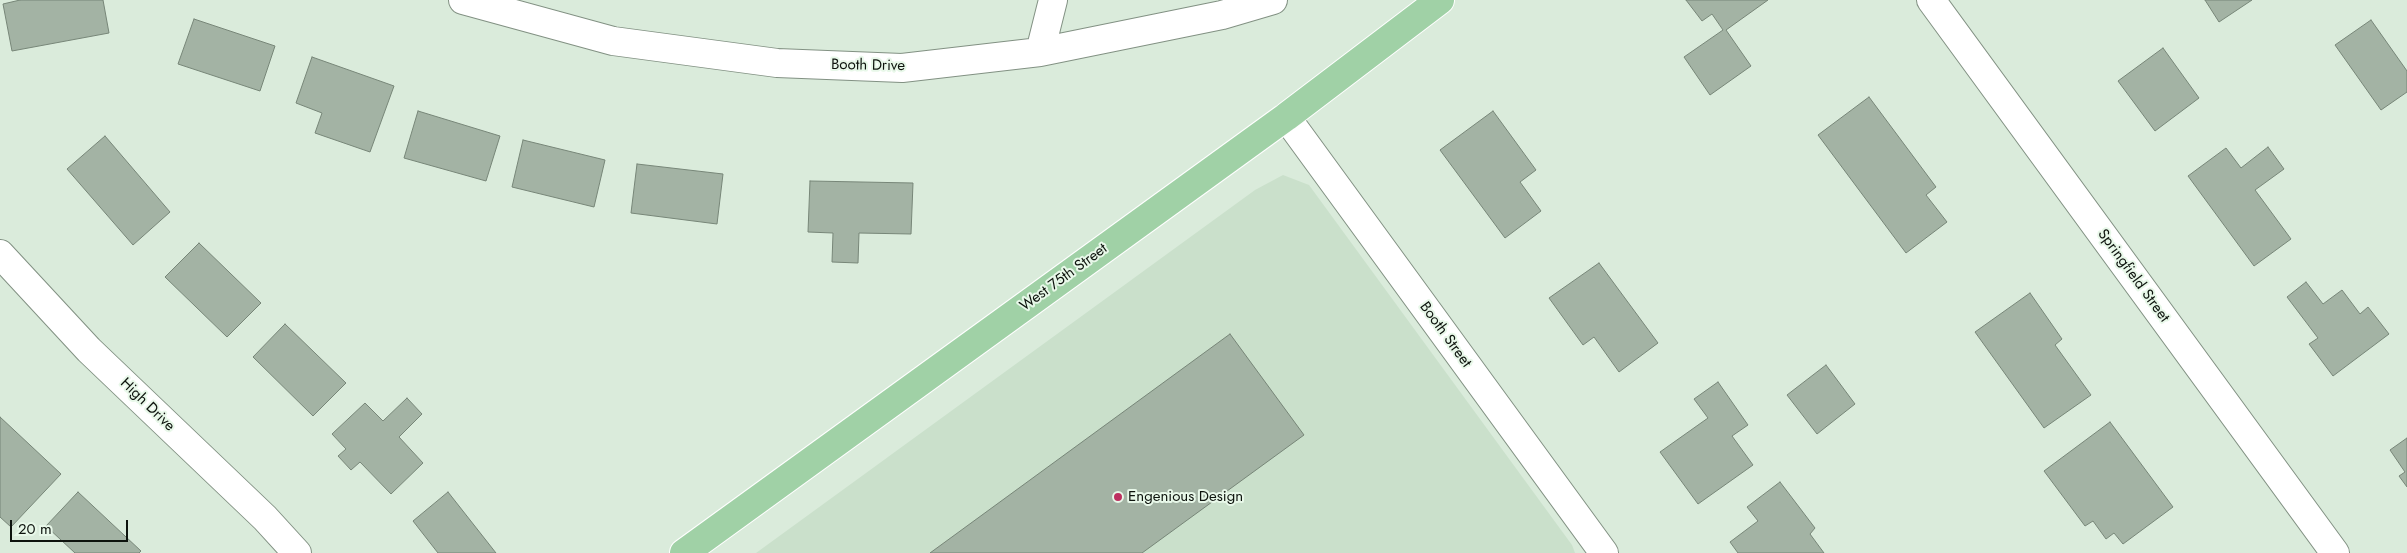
<!DOCTYPE html>
<html>
<head>
<meta charset="utf-8">
<style>
	body { margin:0 }
	#map { position:relative; width:2407px; height:553px; overflow:hidden; background:#daebdb; font-family:Jost,sans-serif }
	canvas { display:block }
	.scale { position:absolute; left:10px; top:520px; width:118px; height:22px; box-sizing:border-box; border:2px solid #0d130d; border-top:0; padding-left:6px; font-size:15px; line-height:18px; white-space:nowrap; color:#0d130d; -webkit-text-stroke:4px #e8f8e9; paint-order:stroke }
</style>
</head>
<body>
<div id="map">
<canvas width="2407" height="553"></canvas>
<div class="scale">20 m</div>
</div>
<script>
const context = document.querySelector('canvas').getContext('2d');
context.lineJoin = 'round';
function paint(path, color) { context.fillStyle = color; context.fill(path, 'evenodd'); }
const poly = rows => new Path2D(rows.map(r => 'M' + r).join(''));
function strokePath(path, color, width, dash) { context.strokeStyle = color; context.lineWidth = width; context.lineCap = dash ? 'butt' : 'round'; context.setLineDash(dash || []); context.stroke(path); }
function label(font, color, halo, rows, align = 'center') {
  context.font = font + ' Jost,sans-serif'; context.lineWidth = 4; context.setLineDash([]); context.textBaseline = 'middle'; context.strokeStyle = halo; context.fillStyle = color; for (const [text, x, y, turn = 0] of rows) {
    context.save(); context.translate(x, y); context.rotate((+turn || 0) * Math.PI / 180); context.textAlign = isNaN(turn) ? turn : align; if (halo) context.strokeText(text, 0, 0); context.fillText(text, 0, 0); context.restore();
  }
}
paint(poly([
	[1283,175,1309,185,1572,545,1575,553,756,553,1255,190]
]), '#cae0cb');
const building = poly([
	[20,0,103,0,109,33,12,51,3,4,20,0],
	[1686,0,1768,0,1726,30,1751,66,1710,95,1684,57,1723,30,1712,14,1702,21,1686,0],
	[2205,0,2252,0,2219,22,2205,0],
	[194,19,275,46,260,91,178,64,194,19],
	[2371,20,2407,71,2407,92,2381,110,2335,45,2371,20],
	[2163,48,2199,98,2155,131,2118,81,2163,48],
	[312,57,394,86,370,152,315,133,322,113,296,103,312,57],
	[1869,97,1936,187,1926,195,1947,222,1906,253,1818,135,1869,97],
	[418,111,500,136,486,181,404,158,418,111],
	[1493,111,1536,170,1520,182,1541,211,1505,238,1440,150,1493,111],
	[105,136,170,212,133,245,67,169,105,136],
	[523,140,605,160,594,207,512,187,523,140],
	[2268,147,2284,169,2255,190,2291,239,2254,266,2188,176,2226,148,2241,168,2268,147],
	[637,164,723,174,717,224,631,213,637,164],
	[810,181,913,183,911,234,859,233,858,263,832,262,833,233,808,232,810,181],
	[199,243,261,303,227,337,165,277,199,243],
	[1599,263,1658,343,1619,372,1594,337,1583,345,1549,298,1599,263],
	[2306,282,2323,304,2342,290,2360,314,2368,307,2389,334,2333,376,2309,344,2318,338,2287,297,2306,282],
	[2030,293,2062,339,2055,345,2091,395,2044,428,1975,332,2030,293],
	[285,324,346,383,313,416,253,357,285,324],
	[1230,334,1304,435,1142,553,930,553,1230,334],
	[1826,365,1855,404,1817,434,1787,395,1826,365],
	[1718,382,1748,425,1732,436,1753,465,1698,504,1660,452,1708,418,1694,399,1718,382],
	[407,398,422,414,399,437,423,463,391,494,360,462,351,470,338,456,346,449,332,434,365,403,383,421,407,398],
	[0,417,61,474,11,527,0,517,0,417],
	[2110,422,2173,507,2123,544,2114,533,2106,539,2093,521,2085,526,2044,471,2110,422],
	[2407,438,2407,487,2399,476,2405,472,2390,450,2407,438],
	[1780,482,1815,528,1810,534,1824,553,1738,553,1730,542,1758,521,1747,507,1780,482],
	[78,492,141,551,139,553,75,553,46,526,78,492],
	[448,492,496,553,438,553,413,521,448,492]
]);
paint(building, '#a3b3a4');
strokePath(building, '#778678', 1);
const minor = poly([
	[463,0,613,41,777,63,902,68,1040,52,1222,15,1273,0],
	[1931,0,2335,553],
	[1040,52,1053,0],
	[1286,117,1604,553],
	[0,254,89,350,265,518,297,553]
]);
const major = poly([
	[684,553,1286,117,1440,0]
]);
strokePath(minor, '#829183', 30);
strokePath(major, '#fff', 30);
strokePath(minor, '#fff', 28);
strokePath(major, '#a0d1a6', 28);
for (const [x, y, r, color] of [
	[1118,497,5,"#bd3060"]
]) { const dot = new Path2D(); dot.arc(x, y, r, 0, 2 * Math.PI); context.fillStyle = color; context.fill(dot); strokePath(dot, '#e8f8e9', 2); }
label('15px', '#0d130d', '#e8f8e9', [
	["Booth Drive",868,66,1],
	["Springfield Street",2133,276,54],
	["West 75th Street",1064,278,-36],
	["Booth Street",1445,335,54],
	["High Drive",147,405,44]
]);
label('15px', '#0d130d', '#e8f8e9', [
	["Engenious Design",1128,497]
], 'left');
</script>
</body>
</html>
